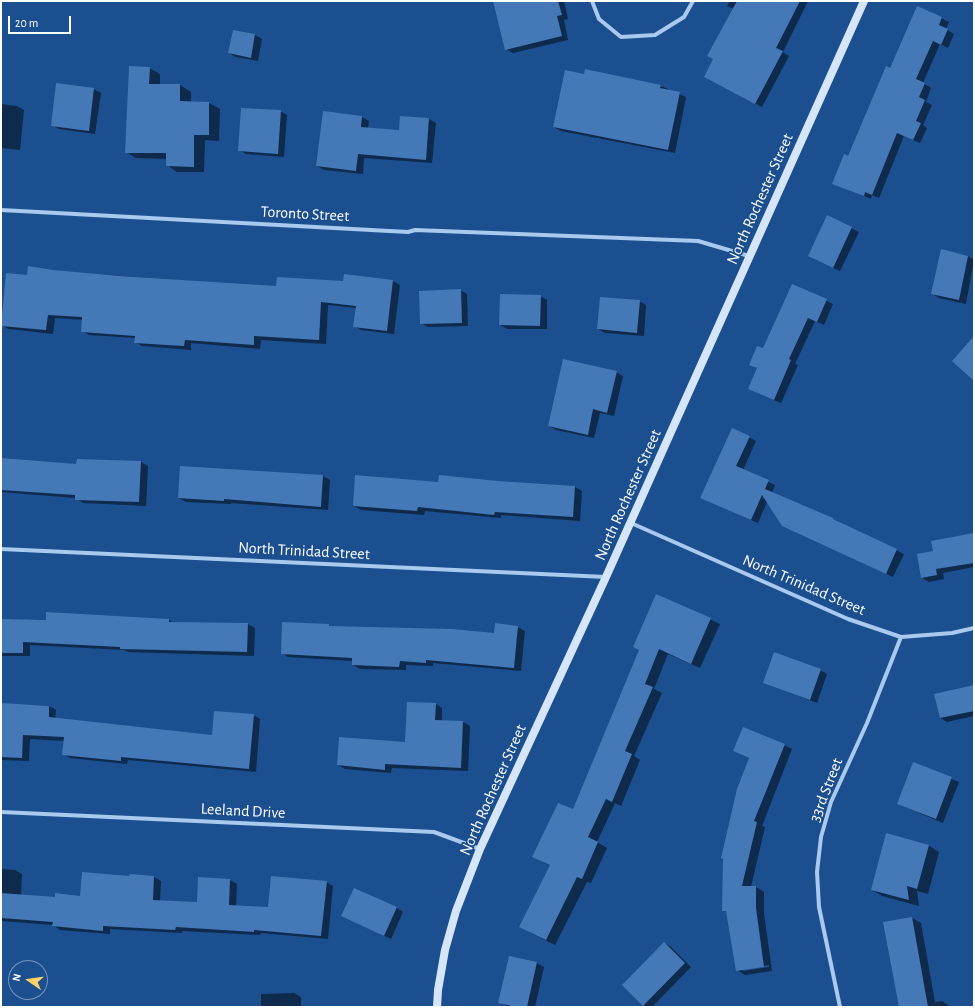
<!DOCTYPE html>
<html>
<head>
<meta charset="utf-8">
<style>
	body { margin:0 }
	#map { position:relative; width:975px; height:1008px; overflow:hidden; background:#1b4f8f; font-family:"Alegreya Sans",sans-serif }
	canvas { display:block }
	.frame { position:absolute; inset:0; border:2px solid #fff; pointer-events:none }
	.north { position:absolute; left:8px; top:960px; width:40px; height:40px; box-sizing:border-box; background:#1b4f8f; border:1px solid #7695bc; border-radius:50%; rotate:283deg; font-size:11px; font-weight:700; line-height:16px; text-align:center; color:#fff }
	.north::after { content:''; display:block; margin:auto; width:14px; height:18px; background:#ffd166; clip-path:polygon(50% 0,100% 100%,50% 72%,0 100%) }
	.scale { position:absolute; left:8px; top:16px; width:63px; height:18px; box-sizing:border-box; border:2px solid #fff; border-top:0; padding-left:5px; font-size:12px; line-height:14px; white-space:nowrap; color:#fff; -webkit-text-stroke:3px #1b4f8f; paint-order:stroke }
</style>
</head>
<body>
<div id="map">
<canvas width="975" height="1008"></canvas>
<div class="frame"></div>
<div class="north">N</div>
<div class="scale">20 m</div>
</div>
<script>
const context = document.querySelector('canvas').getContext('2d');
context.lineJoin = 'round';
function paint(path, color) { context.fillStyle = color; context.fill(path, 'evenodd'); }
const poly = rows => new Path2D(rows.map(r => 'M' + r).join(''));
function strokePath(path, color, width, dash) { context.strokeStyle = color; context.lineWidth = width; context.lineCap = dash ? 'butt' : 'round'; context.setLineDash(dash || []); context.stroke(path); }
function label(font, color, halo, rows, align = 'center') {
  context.font = font + ' "Alegreya Sans",sans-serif'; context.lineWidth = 3.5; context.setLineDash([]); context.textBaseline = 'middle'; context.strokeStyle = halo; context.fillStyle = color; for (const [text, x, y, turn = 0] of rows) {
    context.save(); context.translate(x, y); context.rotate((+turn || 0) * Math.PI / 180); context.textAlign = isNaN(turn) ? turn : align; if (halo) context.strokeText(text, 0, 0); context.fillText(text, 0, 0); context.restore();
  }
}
paint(poly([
	[494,1,564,1,568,19,564,20,568,40,513,53,506,49],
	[730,1,808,1,783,52,789,56,762,107,712,80,734,9,727,6],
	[918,7,949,22,946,29,954,34,948,48,940,44,923,83,931,88,926,102,932,105,923,125,927,128,920,143,904,136,879,198,872,195,871,199,833,183,849,157],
	[233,31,255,35,262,39,258,61,236,57,229,53],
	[149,68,160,74,160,85,180,85,191,92,191,102,209,103,220,109,219,141,205,140,204,172,177,172,167,165,167,159,136,158,126,152],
	[585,75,661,86,686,97,675,153,561,131,554,127],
	[94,89,101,93,95,134,59,129,52,125],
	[1,104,17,106,24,110,20,150,1,148],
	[280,111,287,115,284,157,246,154,239,150],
	[324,112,362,117,369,121,368,128,400,131,429,119,436,123,432,163,364,158,363,174,324,170,317,166],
	[828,216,859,232,840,271,816,260],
	[942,251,968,256,974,260,966,304,939,298,933,294],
	[53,271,277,287,344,282,345,275,393,281,400,285,394,334,361,330,354,326,357,308,328,305,326,344,261,340,260,349,191,343,191,350,142,346,135,342,135,338,89,335,82,331,83,320,55,318,53,334,8,329,2,325,28,276],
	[793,285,833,304,824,325,815,321,795,364,798,365,781,403,756,392,758,369,750,364,763,349],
	[460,290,467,294,468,326,428,327,421,323],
	[540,296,547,300,547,329,507,329,500,325],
	[639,301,646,305,644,336,605,333,598,329],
	[616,372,623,376,614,416,600,413,594,438,556,430,549,426],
	[749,437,756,441,743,470,775,485,772,493,833,519,904,554,893,577,783,526,767,502,758,523,708,501],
	[1,459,77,465,78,460,141,462,148,466,146,506,83,503,76,498,1,492],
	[181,468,323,476,330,480,328,510,231,503,231,504,186,502,179,498],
	[498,482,575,487,582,491,580,521,501,515,501,518,425,511,424,515,361,510,354,506,439,483],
	[974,534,974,567,943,573,944,579,929,582,922,578,934,552],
	[657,595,720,624,700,668,668,654,654,689,662,693,634,756,640,760,621,806,615,803,597,842,607,848,591,883,587,882,555,945,529,932,551,866,533,857,573,811,640,650],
	[1,620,169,620,175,623,248,624,255,628,254,656,128,652,124,650,30,645,30,656,1,656],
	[328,625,332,627,495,634,518,627,525,631,521,671,433,663,433,666,406,665,406,670,360,669,353,665,353,661,288,657,282,653],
	[820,670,827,674,817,703,764,683],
	[974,686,974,716,947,722,940,718],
	[1,704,49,706,56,710,55,719,213,736,253,715,260,719,256,772,128,760,127,764,70,758,63,754,65,741,30,739,29,761,1,760],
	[436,704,442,708,442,721,463,722,470,726,468,771,392,768,391,773,345,769,338,765,406,743],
	[784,745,792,749,762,826,765,827,751,887,756,887,764,892,764,914,772,971,745,975,737,970,728,913,723,910,750,759,734,751],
	[769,965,769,967,743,971,743,969],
	[913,763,959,782,943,823,898,804],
	[928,845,939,852,928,894,917,891,919,906,882,896,872,890],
	[1,869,15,870,22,874,21,896,56,898,81,897,130,877,154,877,161,881,160,901,198,903,199,878,230,880,237,884,236,906,269,908,326,882,333,886,328,939,261,933,260,935,182,931,182,933,110,929,110,934,60,930,53,925,1,921],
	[397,908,403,912,391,939,342,916],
	[912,918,921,923,935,1002,942,1001,951,1007,900,1007],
	[664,943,671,947,691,967,652,1007,647,1007,643,1005],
	[509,957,537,963,544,967,535,1007,509,1007,499,1002],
	[294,993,301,997,301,1007,261,1007,261,994]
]), '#0007');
paint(poly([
	[493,1,558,1,562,15,557,16,562,36,505,50],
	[737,1,800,1,776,48,783,51,755,104,704,77,713,59,707,56],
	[917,6,942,17,939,25,948,29,941,45,933,41,916,79,925,83,919,97,925,100,916,121,921,123,913,140,897,133,872,195,865,192,864,196,832,184,844,154,848,156,886,66,890,68],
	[233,30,255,34,251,58,228,53],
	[129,66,150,67,149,84,180,84,180,101,209,102,209,135,194,135,194,167,166,166,166,153,125,153],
	[585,69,661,85,660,88,680,92,668,150,553,127,565,70,584,74],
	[56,83,94,88,89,131,51,126],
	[241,108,281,110,278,154,238,151],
	[323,111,362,116,361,127,399,130,400,116,429,118,426,160,358,154,356,171,316,166],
	[827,215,852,227,833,268,808,256],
	[941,249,968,256,959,300,931,294],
	[28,266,53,270,120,276,276,286,277,277,343,281,344,274,393,280,387,331,353,327,356,306,321,302,319,340,254,336,254,345,185,340,184,346,134,343,135,336,81,332,82,317,48,315,46,330,1,326,6,273,27,275],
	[792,284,827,299,817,322,808,318,789,359,791,360,774,400,748,389,757,368,749,365,757,346,763,348],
	[461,289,462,323,420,324,419,291],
	[500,294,541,295,540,326,499,325],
	[600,297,640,300,637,333,597,329],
	[974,336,974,381,952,361],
	[563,359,617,371,607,413,593,409,588,435,548,426],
	[732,428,750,436,736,466,769,480,765,489,833,518,833,519,897,549,886,574,782,526,762,495,751,520,700,498],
	[1,458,76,464,77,459,141,461,139,502,75,500,75,495,1,490],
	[180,466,323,475,321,507,224,499,224,501,178,498],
	[355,475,438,482,439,475,498,481,575,486,573,517,495,512,494,515,418,507,417,511,353,506],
	[974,533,974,563,936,569,937,575,921,578,917,554,933,551,931,541],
	[656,594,711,618,691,664,659,649,645,684,653,687,625,751,632,754,612,802,606,799,588,837,598,842,582,879,577,877,546,940,519,927,550,865,532,857,558,803,573,809,639,650,633,647],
	[46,612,169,619,169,622,248,623,247,652,120,649,120,647,23,642,23,653,1,653,1,619,46,620],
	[282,622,329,624,329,626,452,629,494,633,495,623,518,626,514,668,426,660,426,663,400,661,399,667,352,665,352,658,281,654],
	[774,652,821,669,810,700,763,683],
	[974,685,974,711,940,718,934,694],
	[407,702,436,703,435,720,463,721,461,768,385,764,385,770,337,765,339,737,405,742],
	[1,703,49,706,49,717,212,735,214,711,254,714,249,769,121,757,121,761,62,755,64,737,23,735,22,758,1,757],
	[743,727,785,744,754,821,757,822,742,886,756,886,756,908,764,967,736,971,726,911,722,911,723,859,721,858,737,789,749,758,733,751],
	[913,762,952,777,936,819,897,804],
	[886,833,929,845,917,889,907,886,909,900,871,890],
	[82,872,129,876,130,874,154,876,153,900,197,902,198,877,230,879,229,905,268,907,271,876,327,881,321,936,254,930,254,932,176,927,175,930,103,926,103,931,52,926,53,922,1,918,1,893,55,897,55,893,80,896],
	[354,888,397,907,384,936,341,916],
	[912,917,928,1007,899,1007,883,922],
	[664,942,685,963,643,1006,622,985],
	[509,956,537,962,527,1007,516,1007,498,1003]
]), '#4478b7');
strokePath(poly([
	[592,1,599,19,621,37,655,35,684,17,693,1],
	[1,210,408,232,415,230,698,241,749,256],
	[631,523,848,619,901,637,952,633,974,628],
	[1,549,606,577],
	[1,812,434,832,480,849],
	[840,1007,819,907,817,872,821,837,831,802,867,723,901,637]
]), '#a9c9ee', 4);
strokePath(poly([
	[437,1007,438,990,445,950,456,911,480,849,606,577,864,1]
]), '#d6e6fa', 8);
label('16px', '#fff', '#1b4f8f', [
	["North Rochester Street",760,199,-66],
	["Toronto Street",305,214,3],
	["North Rochester Street",628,495,-66],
	["North Trinidad Street",304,551,3],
	["North Trinidad Street",804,585,23],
	["North Rochester Street",493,790,-66],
	["33rd Street",826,790,-69],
	["Leeland Drive",243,811,3]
]);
</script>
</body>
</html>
